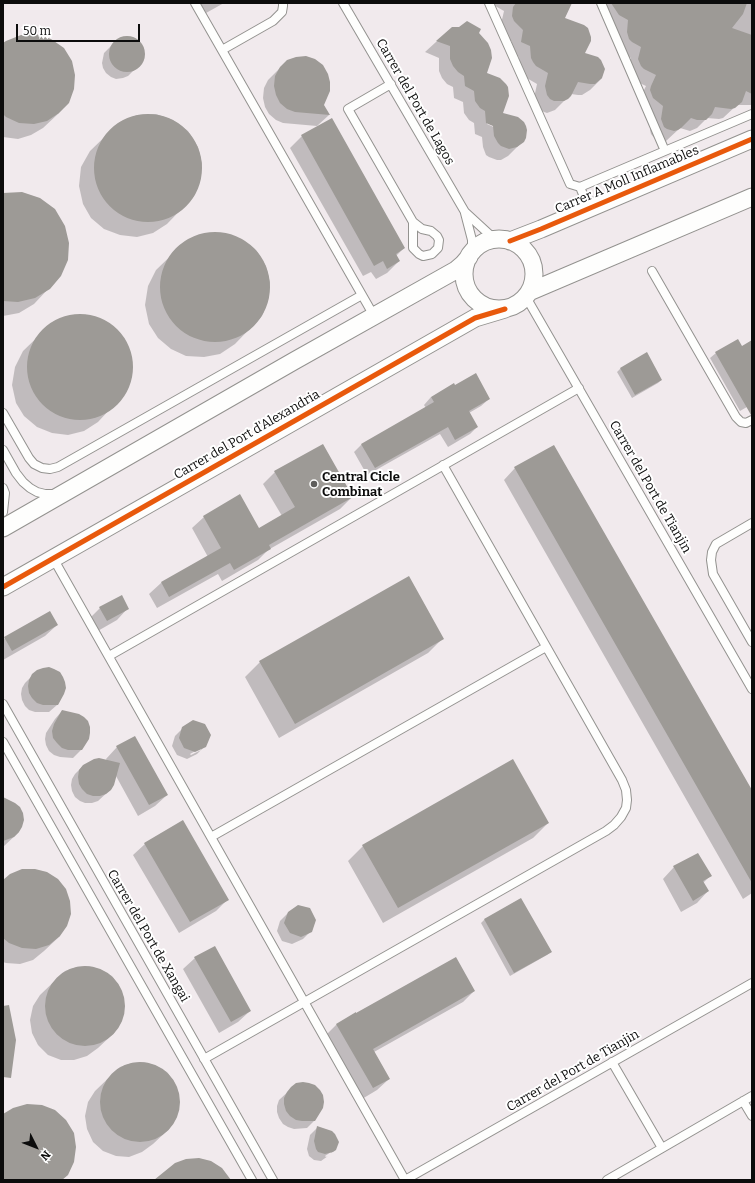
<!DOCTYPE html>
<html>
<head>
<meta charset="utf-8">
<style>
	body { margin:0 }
	#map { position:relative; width:755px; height:1183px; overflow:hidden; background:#faf7f0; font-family:Bitter,serif }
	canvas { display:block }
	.frame { position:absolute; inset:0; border:4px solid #0c0c0c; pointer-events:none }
	.north { position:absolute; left:16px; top:1127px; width:40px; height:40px; -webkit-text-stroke:3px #fff; paint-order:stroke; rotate:132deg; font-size:11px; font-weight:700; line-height:16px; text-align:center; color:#0c0c0c }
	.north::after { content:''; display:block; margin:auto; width:14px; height:18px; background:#0c0c0c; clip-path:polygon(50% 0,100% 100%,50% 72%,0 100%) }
	.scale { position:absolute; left:16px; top:24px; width:124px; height:18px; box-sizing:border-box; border:2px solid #0c0c0c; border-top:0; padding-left:5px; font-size:12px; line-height:14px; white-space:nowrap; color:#0c0c0c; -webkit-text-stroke:3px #fff; paint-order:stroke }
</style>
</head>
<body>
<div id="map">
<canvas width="755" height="1183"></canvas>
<div class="frame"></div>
<div class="north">N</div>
<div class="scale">50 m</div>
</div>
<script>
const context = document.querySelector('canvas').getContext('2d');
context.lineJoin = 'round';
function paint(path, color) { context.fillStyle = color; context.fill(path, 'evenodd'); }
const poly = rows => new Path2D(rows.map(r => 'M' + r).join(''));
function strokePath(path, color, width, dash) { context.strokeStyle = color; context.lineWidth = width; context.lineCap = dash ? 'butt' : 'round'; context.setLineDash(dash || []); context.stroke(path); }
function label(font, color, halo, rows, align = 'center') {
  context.font = font + ' Bitter,serif'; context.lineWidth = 4; context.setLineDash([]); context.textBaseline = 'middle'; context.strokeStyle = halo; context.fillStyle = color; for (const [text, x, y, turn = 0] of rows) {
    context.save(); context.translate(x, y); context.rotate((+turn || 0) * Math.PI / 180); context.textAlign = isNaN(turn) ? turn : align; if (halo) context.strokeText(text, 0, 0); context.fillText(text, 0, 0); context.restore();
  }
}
paint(poly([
	[3,3,752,3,752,1180,3,1180]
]), '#f1eaed');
paint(poly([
	[200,3,224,3,206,13],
	[490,3,571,3,564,19,584,53,602,78,590,90,582,95,578,95,571,94,555,110,547,113,539,110,534,98,537,84,525,77,520,70,519,57,510,53,512,42,503,32,501,24,504,11],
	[602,3,752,3,752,105,737,105,723,118,719,119,707,118,697,128,690,131,680,128,666,141,663,142,656,140,651,134,650,130,652,117,642,109,639,102,640,98,646,86,633,80,628,70,631,58,621,53,605,21,607,7],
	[453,28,478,34,485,74,501,114,520,144,508,156,501,160,497,160,489,157,486,155,483,147,482,137,475,134,474,123,469,120,464,113,463,102,454,98,453,87,447,84,442,78,439,71,439,58,425,52,436,42],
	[487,123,498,127,498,129,487,124],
	[131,37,136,39,143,47,144,53,143,59,140,64,128,76,123,78,116,79,111,77,106,73,103,68,102,63,104,53,116,41,120,38],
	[3,45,59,113,43,128,31,135,18,139,3,137],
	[280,68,323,105,329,115,317,126,283,123,276,120,269,114,265,107,263,98,264,88,268,80],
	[156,114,173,120,188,131,198,147,202,164,200,180,194,196,167,224,153,233,137,237,120,235,104,229,91,218,83,204,79,186,81,167,90,151,120,122,137,115],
	[302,136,404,248,396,256,399,261,387,273,376,279,371,272,363,276,290,148],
	[3,194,49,288,34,304,19,313,3,316],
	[223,233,241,239,256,250,266,266,270,283,268,300,262,316,235,344,220,354,204,357,186,356,171,349,158,338,149,324,145,305,148,286,156,270,186,241,204,234],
	[87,315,104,321,119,332,128,347,132,363,130,379,124,394,98,422,84,431,68,435,52,433,37,427,24,416,16,403,12,385,15,367,23,351,52,323,69,316],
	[752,341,752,404,740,411,710,358,716,353,742,347],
	[647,354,661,380,658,383,632,398,617,372,620,369],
	[431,397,489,399,481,406,469,413,477,427,470,434,448,447,440,434,367,475,354,452,361,445,426,408,424,405],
	[515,468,752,792,752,893,743,899,504,480],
	[275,472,352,497,340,509,268,550,258,560,222,581,218,574,157,608,149,594,161,583,208,557,192,528,204,517,259,529,282,516,263,484],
	[100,608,128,608,117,620,96,632,89,619],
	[57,625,45,636,3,660,3,640,5,638],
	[443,638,428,653,279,738,245,677,260,662],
	[33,675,57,705,49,712,35,712,29,710,25,706,22,700,21,694,22,688,25,683],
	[62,711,81,750,73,758,60,757,54,755,49,751,46,745,45,739,46,733,55,719],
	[183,728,205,746,201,750,201,748,190,754,191,755,201,750,197,754,187,759,177,755,172,746,175,736],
	[117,747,167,795,155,806,138,816,116,776,111,789,98,801,92,803,85,803,80,801,75,797,72,791,71,785,72,779,75,774,83,766,107,761,106,759],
	[3,800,19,832,3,847],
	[548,823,533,838,383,923,348,861,363,846],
	[145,844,227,900,216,911,179,933,133,855],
	[674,867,710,876,703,883,708,891,697,903,681,912,663,879],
	[3,881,60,936,44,951,33,960,20,964,6,963,3,962],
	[520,899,551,952,547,955,510,976,481,923,484,920],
	[288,913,311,931,303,939,292,944,282,941,277,931,280,921],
	[195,958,250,1011,238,1022,219,1033,183,969],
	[89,966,101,970,112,976,119,986,124,998,124,1010,121,1022,114,1033,98,1048,87,1056,74,1060,61,1060,48,1055,38,1045,32,1033,30,1020,33,1006,40,995,65,971,77,967],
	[474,991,463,1002,374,1052,389,1079,377,1090,362,1099,325,1036,336,1025,356,1014],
	[144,1062,156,1066,167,1072,174,1082,179,1094,179,1106,176,1118,169,1129,153,1144,142,1152,129,1157,116,1156,103,1151,93,1142,87,1129,85,1116,88,1102,95,1091,120,1067,132,1063],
	[292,1088,315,1120,307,1128,294,1129,288,1127,283,1124,279,1118,277,1112,277,1106,279,1100],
	[318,1127,335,1149,331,1153,331,1152,325,1156,326,1157,328,1156,321,1161,314,1160,309,1156,307,1149,310,1135]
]), '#0003');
paint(poly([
	[516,3,572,3,565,18,584,25,588,28,591,37,591,41,585,53,598,57,601,60,605,69,602,78,595,84,590,84,578,82,571,96,568,99,564,101,554,101,550,99,547,95,545,86,548,73,536,66,533,62,531,58,530,46,521,42,523,30,514,21,512,16,513,7],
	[611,3,747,3,743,14,732,28,752,35,752,94,746,91,742,102,735,108,731,109,715,107,712,114,706,120,697,120,691,118,681,128,678,130,674,131,667,129,664,127,661,119,663,106,653,98,650,90,651,86,656,75,644,69,641,66,638,59,641,47,632,42,629,39,627,32,628,20,619,15],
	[467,21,481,29,479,33,488,43,491,50,492,58,487,73,500,78,506,84,508,87,509,96,503,113,518,117,524,122,526,126,527,130,526,138,524,142,517,147,509,149,501,146,498,143,494,136,493,126,486,123,485,111,480,108,475,101,474,91,465,86,464,76,458,72,453,66,450,59,450,46,436,41,452,27,459,27],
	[36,34,51,39,64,48,72,61,75,75,74,89,69,103,59,113,47,121,34,124,19,123,6,117,3,114,3,43,6,41,21,35],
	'109 54a18 18 0 1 1 36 0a18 18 0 1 1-36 0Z',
	[306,56,315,59,323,65,328,74,330,82,330,91,324,105,330,115,295,112,287,109,280,103,276,95,274,86,275,76,280,67,287,60,296,57],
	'94 168a54 54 0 1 1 108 0a54 54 0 1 1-108 0Z',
	[332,118,405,248,396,254,400,261,387,269,383,261,374,266,301,135],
	[22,192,40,198,55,209,65,226,69,243,68,260,61,276,50,289,35,298,18,302,3,301,3,193],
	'160 287a55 55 0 1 1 110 0a55 55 0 1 1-110 0Z',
	'27 367a53 53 0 1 1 106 0a53 53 0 1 1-106 0Z',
	[738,339,742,346,752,340,752,415,751,415,715,352],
	[647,352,662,380,635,395,620,368],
	[476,373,490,399,469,411,478,427,455,440,448,427,375,468,361,444,434,402,431,397,454,383,455,385],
	[323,444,353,497,269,545,271,549,234,570,230,563,169,597,161,582,221,548,203,516,240,494,259,528,295,507,274,471],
	[554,445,752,790,752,883,514,467],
	[409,576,444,639,295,724,259,661],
	[122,595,129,609,107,621,99,607],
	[50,611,58,625,12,651,4,637],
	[49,667,54,669,60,672,63,677,65,682,66,688,64,694,58,705,43,705,37,703,32,698,29,693,28,686,29,680,32,674,37,670,43,668],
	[62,710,79,714,84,717,88,721,90,727,90,733,89,739,82,750,68,750,62,748,57,743,53,738,52,731,54,724],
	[193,720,205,724,211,735,206,747,195,752,184,748,179,738,182,727],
	[135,736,168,795,149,805,116,746],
	[99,758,120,763,114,785,111,790,106,794,100,796,93,796,87,794,82,789,79,784,78,777,79,770,83,765,94,759],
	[513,759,549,823,398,908,362,845],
	[3,797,15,803,20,807,23,813,24,820,22,827,19,832,14,837,3,841],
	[183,820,229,900,190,922,144,843],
	[698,853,712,876,703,881,709,891,693,901,673,866],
	[22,869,35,869,47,872,58,879,66,889,70,901,71,914,67,926,60,936,49,945,36,949,22,948,9,943,3,938,3,880,10,874],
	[521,898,552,952,514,973,484,919],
	[298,905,310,908,316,920,312,932,301,937,290,933,284,923,288,912],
	[215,946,251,1011,231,1022,194,957],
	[456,957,475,991,373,1049,390,1079,373,1088,336,1024,356,1012,356,1013],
	'45 1006a40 40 0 1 1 80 0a40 40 0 1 1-80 0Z',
	[9,1005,16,1040,11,1078,3,1077,3,1006],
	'100 1102a40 40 0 1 1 80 0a40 40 0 1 1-80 0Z',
	[303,1082,309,1083,315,1085,320,1090,323,1095,324,1102,323,1108,315,1121,302,1121,296,1120,290,1116,286,1111,284,1104,284,1098,287,1092,291,1087,296,1083],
	[27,1104,42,1105,55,1110,66,1120,74,1133,76,1147,74,1162,68,1175,62,1180,3,1180,3,1114,13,1108],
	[317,1126,332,1131,335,1134,339,1142,336,1150,333,1152,325,1154,318,1152,316,1149,314,1141],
	[199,1158,211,1161,222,1168,231,1180,154,1180,175,1163,186,1159]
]), '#9d9a96');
const lane = poly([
	[195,3,374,316],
	[343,3,465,212,490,235,503,240],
	[489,3,570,184,580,187],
	[601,3,665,151],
	[222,50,273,21,282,12,283,6,283,3],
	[391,84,348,109,413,222],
	[589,209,580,187,752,114],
	[465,213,472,240,472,248,469,257],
	[413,222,422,229,431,231,437,236,439,240,438,248,432,254,423,256,419,254,413,248,413,222],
	[652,271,736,417,741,422,746,423,752,420],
	[526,297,752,689],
	[3,413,29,458,34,464,42,468,50,469,58,467,362,295],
	[3,450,16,473,23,482,30,488,37,492,45,494,54,494],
	[3,488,5,493,3,512],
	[752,523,716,544,712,552,711,560,713,574,752,642],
	[53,558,405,1180],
	[109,656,579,388],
	[3,704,273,1180],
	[3,742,252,1180],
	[211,837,546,647],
	[204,1059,606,831,614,825,621,817,626,808,627,800,626,790,622,780,443,465],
	[612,1062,662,1148],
	[743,1101,752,1116],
	[405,1180,752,983],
	[607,1180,752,1096]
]);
const street = poly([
	'464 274a35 35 0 1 1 70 0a35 35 0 1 1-70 0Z',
	[510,241,541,229,752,139],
	[529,292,752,197],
	[3,528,294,361,456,270,463,264,469,257],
	[3,587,475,318,505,309]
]);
strokePath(lane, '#93928f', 10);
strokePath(street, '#93928f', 19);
strokePath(lane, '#fefefd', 8);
strokePath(street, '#fefefd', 17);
strokePath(poly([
	[510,241,541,229,752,139],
	[3,587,475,318,505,309]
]), '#e8590c', 5);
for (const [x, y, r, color] of [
	[314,484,4,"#5f5e5c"]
]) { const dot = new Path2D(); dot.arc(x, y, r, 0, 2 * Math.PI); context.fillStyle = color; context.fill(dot); strokePath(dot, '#fff', 1.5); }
label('13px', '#0c0c0c', '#fff', [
	["Carrer del Port de Lagos",415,102,60],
	["Carrer A Moll Inflamables",627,180,-23],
	["Carrer del Port d'Alexandria",247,435,-30],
	["Carrer del Port de Tianjin",650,487,60],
	["Carrer del Port de Xangai",148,936,60],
	["Carrer del Port de Tianjin",573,1071,-30]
]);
label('bold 13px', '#0c0c0c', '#fff', [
	["Central Cicle",322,477],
	["Combinat",322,492]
], 'left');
</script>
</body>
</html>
